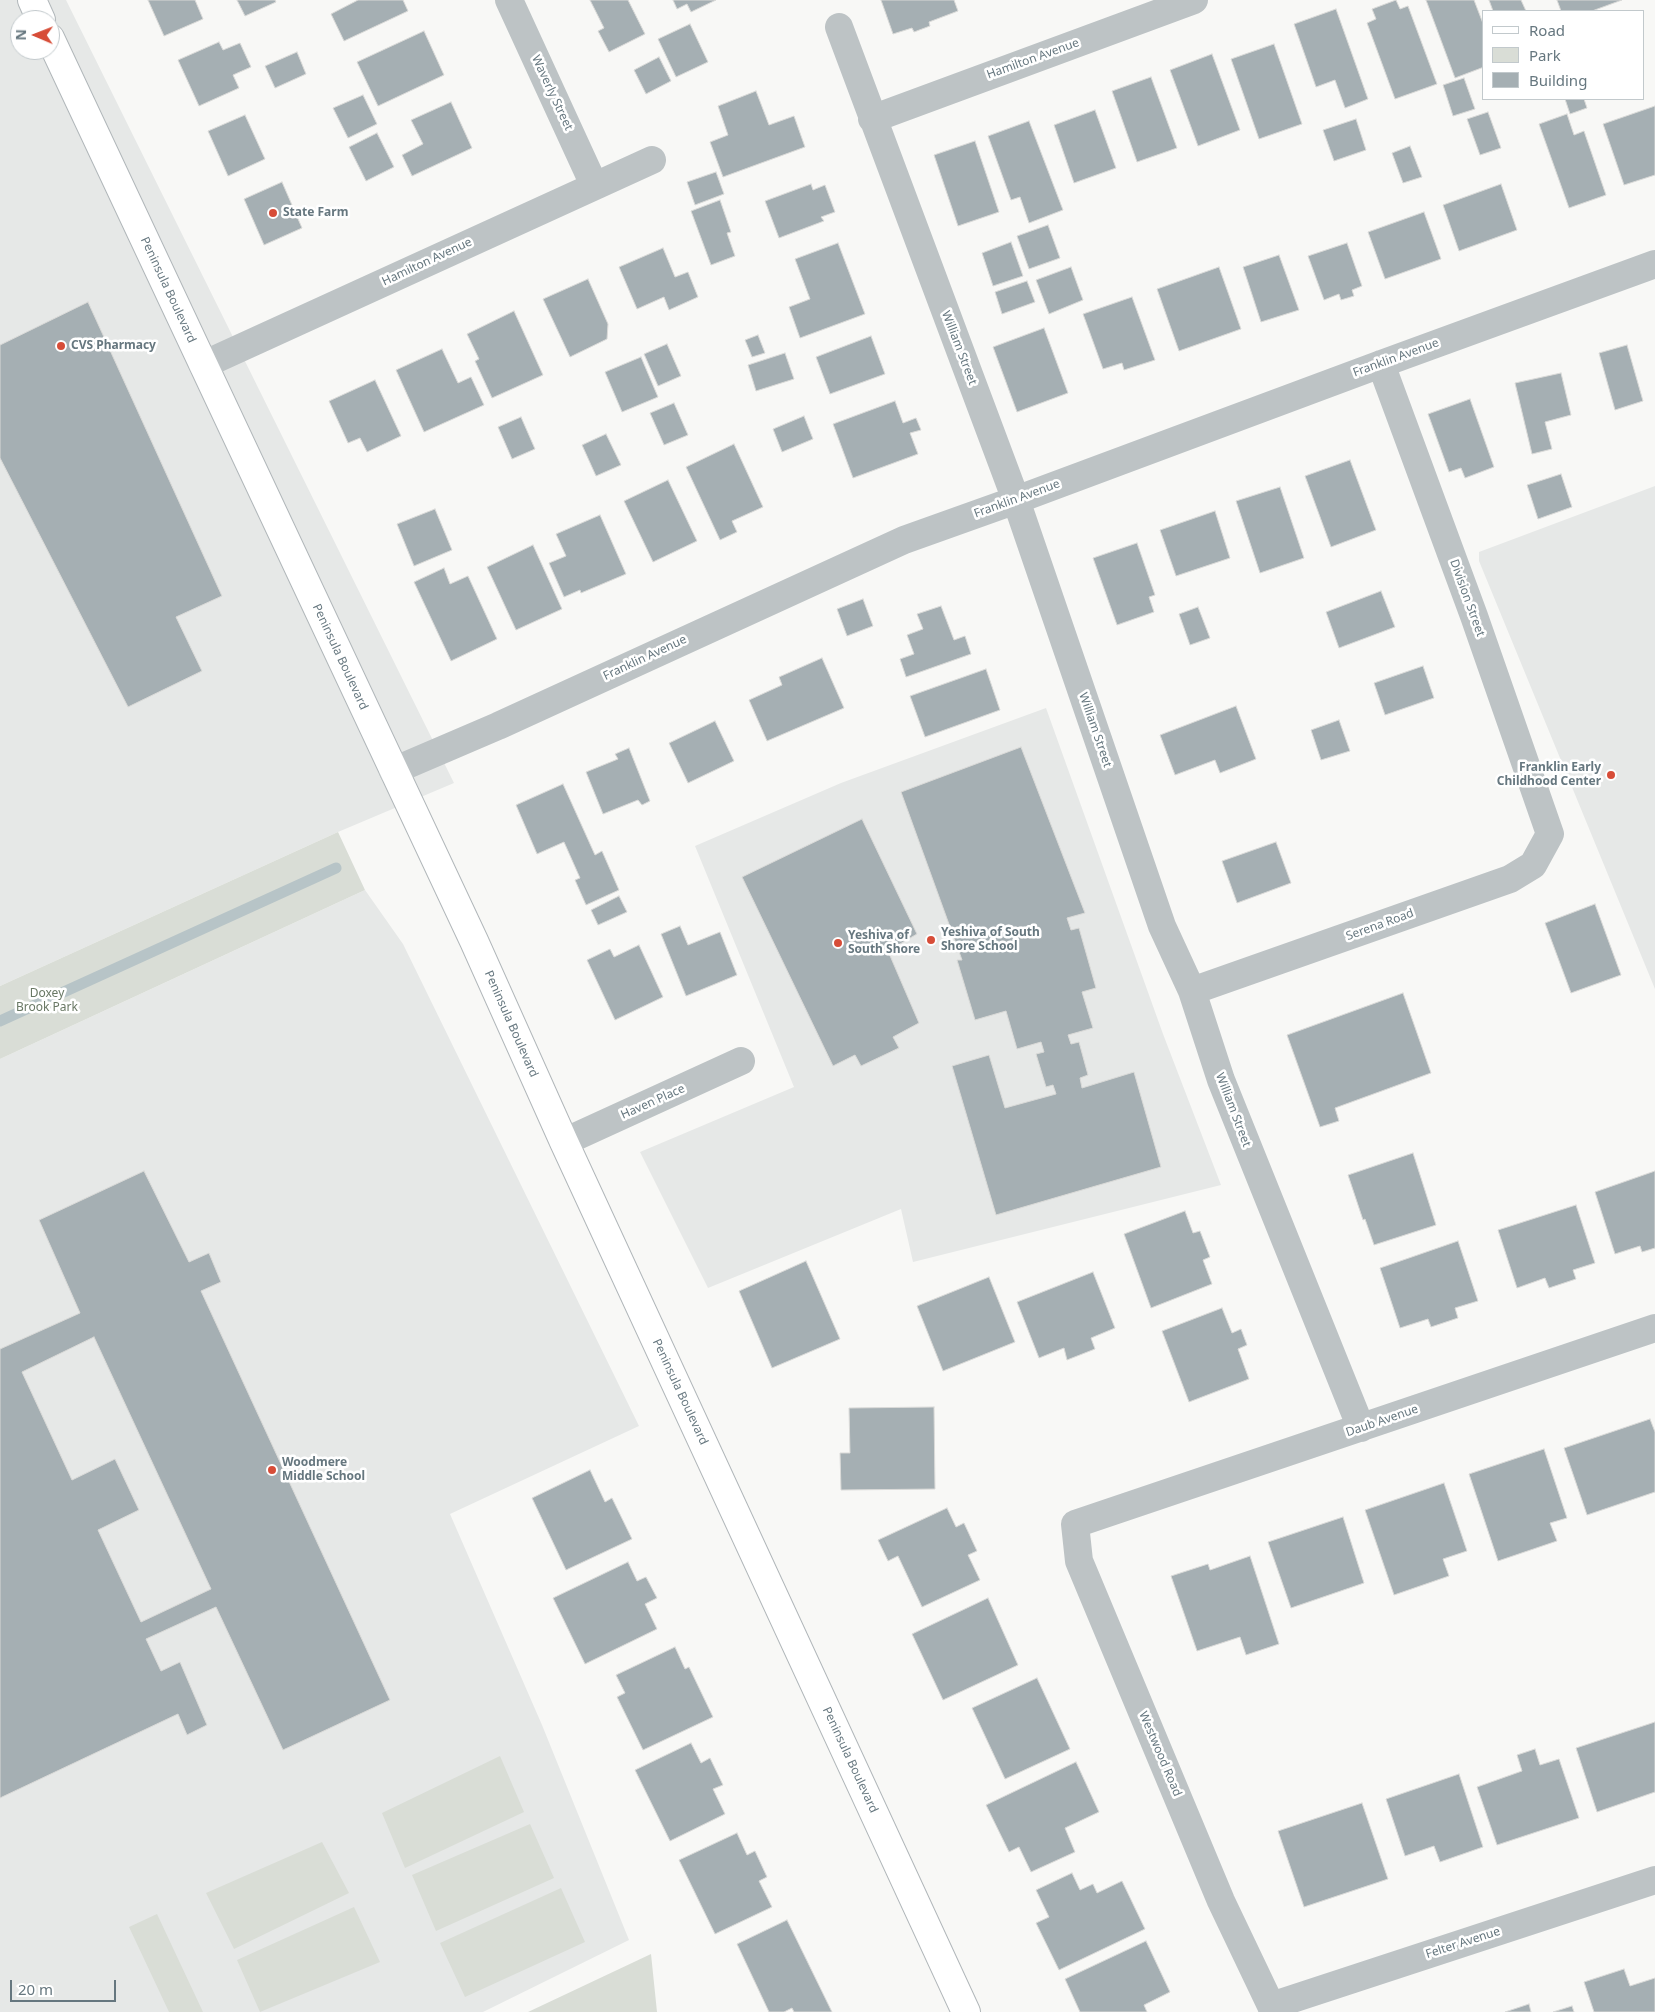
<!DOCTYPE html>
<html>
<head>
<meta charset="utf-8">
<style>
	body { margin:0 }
	#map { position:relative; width:1655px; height:2012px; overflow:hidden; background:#f8f8f6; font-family:"Noto Sans",sans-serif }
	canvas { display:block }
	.legend { position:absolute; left:1482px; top:10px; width:162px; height:90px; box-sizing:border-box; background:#fff; border:1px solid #c2c9cc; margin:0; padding:6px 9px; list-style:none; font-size:15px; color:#66777f }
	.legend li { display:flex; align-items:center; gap:10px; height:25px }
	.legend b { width:25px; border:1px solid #c2c9cc }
	.north { position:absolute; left:10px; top:10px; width:50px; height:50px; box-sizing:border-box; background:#fff; border:1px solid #c2c9cc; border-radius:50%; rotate:271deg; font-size:14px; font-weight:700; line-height:20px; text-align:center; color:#66777f }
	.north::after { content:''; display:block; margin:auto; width:18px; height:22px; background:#d74d38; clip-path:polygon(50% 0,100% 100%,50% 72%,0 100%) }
	.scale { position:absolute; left:10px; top:1980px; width:106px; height:22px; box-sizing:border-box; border:2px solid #66777f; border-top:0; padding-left:6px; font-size:15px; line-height:18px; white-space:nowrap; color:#66777f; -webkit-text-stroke:4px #fff; paint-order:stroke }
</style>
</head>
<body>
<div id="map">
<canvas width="1655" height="2012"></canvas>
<ul class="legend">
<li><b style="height:6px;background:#fff"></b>Road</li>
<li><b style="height:14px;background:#d9ddd6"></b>Park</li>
<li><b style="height:14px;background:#a5afb3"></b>Building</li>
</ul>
<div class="north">N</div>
<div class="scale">20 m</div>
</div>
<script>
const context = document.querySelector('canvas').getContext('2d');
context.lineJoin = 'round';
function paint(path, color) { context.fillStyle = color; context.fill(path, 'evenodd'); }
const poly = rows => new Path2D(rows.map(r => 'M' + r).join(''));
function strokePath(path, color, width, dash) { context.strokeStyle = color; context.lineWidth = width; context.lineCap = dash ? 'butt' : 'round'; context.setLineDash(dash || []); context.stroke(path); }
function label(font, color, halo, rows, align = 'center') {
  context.font = font + ' "Noto Sans",sans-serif'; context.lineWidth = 5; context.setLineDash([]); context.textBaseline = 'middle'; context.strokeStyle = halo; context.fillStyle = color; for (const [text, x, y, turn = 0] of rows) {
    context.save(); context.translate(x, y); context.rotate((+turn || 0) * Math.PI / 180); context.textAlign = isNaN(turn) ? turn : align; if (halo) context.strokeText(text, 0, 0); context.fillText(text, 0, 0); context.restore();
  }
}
paint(poly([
	[0,0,66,0,454,783,338,832,0,986],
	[20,20,50,20,50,50,20,50],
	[1655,486,1655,989,1479,561,1479,552],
	[1046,708,1163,1034,1221,1185,913,1262,901,1209,708,1288,640,1152,794,1087,695,846,841,783],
	[365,890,403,944,639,1426,450,1514,542,1725,629,1940,483,2012,0,2012,0,1059]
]), '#e6e8e7');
paint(poly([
	[338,832,365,890,0,1059,0,986],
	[500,1756,524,1812,405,1868,382,1813],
	[530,1824,554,1878,436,1931,412,1875],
	[322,1842,349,1893,234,1949,206,1893],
	[561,1888,585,1942,465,1997,440,1943],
	[354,1907,380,1962,260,2012,237,1960],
	[157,1914,203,2012,169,2012,129,1927],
	[651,1954,657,2012,528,2012]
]), '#d9ddd6');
strokePath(poly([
	[0,1021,336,868]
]), '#b7c4c7', 11);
const building = poly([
	[148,0,195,0,203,19,164,36,148,0],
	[237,0,275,0,276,2,245,16,237,0],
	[358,0,403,0,408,11,344,41,331,14,358,0],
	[590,0,628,0,645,34,609,52,598,31,604,28,590,0],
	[673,0,716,0,691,12,687,4,677,9,673,0],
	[881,0,954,0,958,11,929,22,930,26,914,32,912,28,893,34,881,0],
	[1396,0,1400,9,1408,6,1437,84,1395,99,1367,23,1376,19,1372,9,1396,0],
	[1426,0,1474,0,1484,26,1484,67,1455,78,1426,0],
	[1489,0,1521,0,1526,11,1493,11,1489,0],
	[1557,0,1622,0,1592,11,1561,11,1557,0],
	[1336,9,1368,99,1345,108,1335,80,1316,87,1294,24,1336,9],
	[690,24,708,62,676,77,658,39,690,24],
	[424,31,444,75,378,106,357,62,424,31],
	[219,42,223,50,240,43,251,67,233,75,239,88,199,106,178,60,219,42],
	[1274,44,1302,124,1259,139,1231,59,1274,44],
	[297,52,306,74,275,88,265,66,297,52],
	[1212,54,1240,130,1198,146,1170,70,1212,54],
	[659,57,671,81,646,94,634,70,659,57],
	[1151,77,1177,148,1137,162,1112,91,1151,77],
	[1464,78,1475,109,1453,116,1443,85,1464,78],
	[756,91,769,125,794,116,805,147,723,177,710,142,728,135,718,106,756,91],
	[363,95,377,124,348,138,333,108,363,95],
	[1565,99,1584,99,1587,108,1570,114,1565,99],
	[451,102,472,148,412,176,402,155,423,144,411,120,451,102],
	[1655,106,1655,175,1624,185,1603,124,1655,106],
	[1095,110,1116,168,1074,183,1054,125,1095,110],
	[1488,112,1501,148,1480,155,1467,119,1488,112],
	[1567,114,1574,135,1584,131,1606,195,1569,208,1539,124,1567,114],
	[245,115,265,159,228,176,208,131,245,115],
	[1356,119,1366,150,1334,161,1323,130,1356,119],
	[1029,121,1063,210,1029,223,1020,197,1011,200,988,136,1029,121],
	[377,133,394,167,366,181,349,147,377,133],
	[975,141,999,212,958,226,934,155,975,141],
	[1410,146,1422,177,1403,183,1392,153,1410,146],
	[716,172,724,194,695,205,687,182,716,172],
	[282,182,302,228,264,245,244,199,282,182],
	[811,184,813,190,825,185,835,212,821,217,824,221,779,238,765,201,811,184],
	[1501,184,1517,230,1459,251,1443,205,1501,184],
	[720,200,731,232,727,233,735,256,711,265,691,211,720,200],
	[1424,212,1441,259,1385,279,1368,232,1424,212],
	[1048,225,1060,258,1029,269,1017,236,1048,225],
	[1011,242,1023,276,993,286,982,253,1011,242],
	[838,243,865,314,800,338,789,307,810,299,795,259,838,243],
	[1347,243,1362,286,1352,290,1354,296,1341,300,1339,294,1324,300,1308,256,1347,243],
	[663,248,675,277,688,272,698,297,669,310,664,297,637,309,619,267,663,248],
	[1279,255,1299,310,1261,322,1243,267,1279,255],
	[1071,267,1083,300,1049,314,1036,280,1071,267],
	[1219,267,1241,329,1179,351,1157,289,1219,267],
	[588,279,608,324,607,339,570,357,543,299,588,279],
	[1027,281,1035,302,1002,314,995,292,1027,281],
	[1132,297,1155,360,1124,370,1122,363,1103,369,1083,314,1132,297],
	[88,302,222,596,176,617,202,671,128,707,0,458,0,345,88,302],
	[514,311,543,375,492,398,475,361,479,359,467,334,514,311],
	[1044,328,1068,393,1017,412,993,347,1044,328],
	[758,335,765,353,752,357,745,340,758,335],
	[871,336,885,374,830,394,816,357,871,336],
	[667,344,681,376,658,386,644,354,667,344],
	[1627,345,1643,401,1615,410,1599,353,1627,345],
	[442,349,458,383,471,377,484,405,424,432,396,370,442,349],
	[785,353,794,379,756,391,748,365,785,353],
	[641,357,658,397,622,412,605,372,641,357],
	[1561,373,1571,415,1545,422,1552,449,1532,454,1515,383,1561,373],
	[375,380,401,436,367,452,360,438,348,443,329,401,375,380],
	[1470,399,1494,467,1465,478,1461,468,1449,472,1428,414,1470,399],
	[895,401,903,423,916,418,921,430,910,433,918,454,853,478,833,424,895,401],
	[674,403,688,435,664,445,650,413,674,403],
	[804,416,813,439,782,452,773,429,804,416],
	[521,417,535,449,512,459,498,427,521,417],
	[606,434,621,465,596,476,582,445,606,434],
	[734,444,763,507,732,521,737,532,720,540,686,467,734,444],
	[1350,460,1376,530,1331,547,1305,476,1350,460],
	[1561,474,1572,507,1538,519,1527,485,1561,474],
	[668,480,697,541,653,562,624,501,668,480],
	[1280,487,1304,558,1260,573,1236,501,1280,487],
	[435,509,452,550,414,566,397,524,435,509],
	[1215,511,1230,558,1176,576,1160,530,1215,511],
	[600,515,626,574,581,593,580,590,564,597,549,563,566,556,556,534,600,515],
	[1137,543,1155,595,1149,597,1154,612,1117,625,1093,558,1137,543],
	[533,545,562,609,516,630,487,567,533,545],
	[444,568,450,584,468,576,497,639,451,661,414,582,444,568],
	[1381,591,1395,627,1339,648,1326,612,1381,591],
	[863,599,873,626,847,636,837,609,863,599],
	[941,606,954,640,965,636,971,654,906,677,900,659,914,654,907,635,923,629,917,614,941,606],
	[1198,607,1210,638,1190,645,1179,614,1198,607],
	[822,658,844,708,767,741,749,700,782,685,779,677,822,658],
	[1423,666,1434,698,1385,715,1374,683,1423,666],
	[986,669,1000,710,925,737,910,696,986,669],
	[1236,706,1256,759,1220,773,1215,760,1175,775,1160,735,1236,706],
	[1339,720,1350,751,1321,760,1311,730,1339,720],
	[715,721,734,761,688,783,669,743,715,721],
	[1021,747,1085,913,1067,918,1071,930,1079,928,1096,988,1082,992,1093,1028,1068,1035,1071,1044,1079,1042,1088,1075,1080,1078,1082,1088,1134,1072,1161,1167,996,1215,952,1066,989,1055,1005,1108,1056,1094,1053,1085,1046,1087,1036,1054,1044,1052,1041,1042,1017,1049,1006,1011,975,1020,957,960,962,960,901,792,1021,747],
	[629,748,650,801,642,805,638,800,603,814,586,772,618,759,615,754,629,748],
	[563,784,595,855,602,851,619,890,586,905,575,880,580,878,564,842,537,854,516,805,563,784],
	[862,819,917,934,888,951,919,1023,893,1037,899,1048,861,1066,855,1055,833,1066,742,877,862,819],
	[1276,842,1291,883,1237,903,1222,861,1276,842],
	[619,896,627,912,598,925,591,910,619,896],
	[1595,904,1621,975,1571,993,1545,923,1595,904],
	[680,926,688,945,720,932,737,975,686,996,661,934,680,926],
	[639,945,663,997,615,1020,587,960,610,949,614,957,639,945],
	[1403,993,1431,1073,1335,1108,1339,1121,1320,1127,1287,1035,1403,993],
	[1413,1153,1436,1225,1374,1245,1365,1219,1363,1220,1348,1175,1413,1153],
	[144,1171,189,1262,209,1253,221,1282,201,1291,390,1700,283,1750,216,1607,146,1639,161,1671,180,1662,207,1725,187,1735,178,1714,0,1798,0,1349,80,1313,39,1220,144,1171],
	[94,1337,211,1589,141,1622,98,1530,139,1510,115,1459,72,1480,22,1372,94,1337],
	[1655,1171,1655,1248,1642,1252,1640,1246,1615,1254,1595,1192,1655,1171],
	[1576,1205,1595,1263,1573,1270,1576,1279,1549,1288,1545,1278,1517,1288,1498,1230,1576,1205],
	[1185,1211,1193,1233,1200,1231,1210,1257,1203,1260,1212,1284,1151,1308,1124,1234,1185,1211],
	[1458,1241,1478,1301,1455,1308,1458,1318,1431,1327,1428,1319,1400,1328,1380,1268,1458,1241],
	[806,1261,840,1339,772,1368,739,1291,806,1261],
	[1093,1272,1115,1328,1091,1338,1095,1349,1067,1360,1064,1348,1039,1358,1017,1302,1093,1272],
	[989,1277,1015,1342,943,1371,917,1306,989,1277],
	[1222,1308,1232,1333,1241,1329,1247,1345,1238,1349,1249,1379,1189,1402,1162,1331,1222,1308],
	[934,1407,935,1489,841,1490,840,1453,850,1453,849,1408,934,1407],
	[1650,1419,1655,1432,1655,1492,1587,1515,1564,1448,1650,1419],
	[1544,1449,1567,1518,1550,1523,1557,1541,1498,1561,1469,1474,1544,1449],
	[590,1470,605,1502,612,1498,632,1539,566,1570,532,1498,590,1470],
	[1444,1483,1467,1551,1443,1559,1449,1576,1394,1595,1365,1510,1444,1483],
	[947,1508,956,1527,964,1523,977,1551,968,1555,980,1580,922,1607,898,1556,888,1561,878,1540,947,1508],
	[1343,1517,1364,1583,1291,1608,1268,1542,1343,1517],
	[1250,1556,1279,1644,1246,1655,1240,1637,1197,1651,1171,1576,1208,1564,1210,1570,1250,1556],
	[628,1562,637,1581,646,1577,657,1598,645,1604,657,1629,585,1664,553,1598,628,1562],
	[988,1598,1018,1665,943,1700,912,1634,988,1598],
	[675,1647,685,1669,689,1667,713,1717,643,1750,617,1697,625,1693,616,1675,675,1647],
	[1037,1678,1070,1749,1005,1779,972,1708,1037,1678],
	[1655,1722,1655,1792,1597,1812,1576,1748,1655,1722],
	[691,1743,701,1763,710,1758,723,1785,713,1789,725,1814,670,1841,635,1770,691,1743],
	[1535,1749,1540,1765,1559,1759,1579,1818,1497,1845,1477,1787,1522,1771,1517,1755,1535,1749],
	[1076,1762,1099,1812,1065,1828,1075,1852,1031,1872,1019,1847,1009,1852,986,1805,1076,1762],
	[1459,1774,1483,1847,1440,1862,1434,1846,1405,1856,1386,1799,1459,1774],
	[1362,1803,1388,1879,1304,1907,1278,1831,1362,1803],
	[737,1833,747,1855,755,1851,767,1877,759,1881,772,1907,715,1934,679,1860,737,1833],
	[1072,1873,1080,1890,1093,1884,1097,1893,1122,1881,1145,1929,1059,1970,1036,1923,1049,1917,1036,1890,1072,1873],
	[787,1920,832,2012,794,2012,792,2008,784,2012,769,2012,737,1944,787,1920],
	[1146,1941,1170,1992,1144,2005,1147,2012,1080,2012,1065,1979,1146,1941],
	[1624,1969,1630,1986,1655,1978,1655,2012,1594,2012,1584,1982,1624,1969],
	[1529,2004,1531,2012,1505,2012,1529,2004],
	[1572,2006,1574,2012,1553,2012,1572,2006]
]);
paint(building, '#a5afb3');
strokePath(building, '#dadad8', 1);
const major = poly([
	[32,0,41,20],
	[50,38,474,941,564,1142,966,2012]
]);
strokePath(major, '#b1b7ba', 30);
strokePath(poly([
	[509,0,594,185],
	[839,27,1016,500,1162,926,1192,991,1221,1080,1361,1428],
	[872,119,1194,0],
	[203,365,652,160],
	[393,771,498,726,904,540,1016,500,1381,364,1655,264],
	[1192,991,1510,879,1533,865,1550,834,1474,616,1381,364],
	[564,1142,741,1061],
	[1271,2006,1655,1880],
	[1274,2012,1221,1901,1079,1561,1075,1524,1655,1328]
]), '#bdc3c5', 28);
strokePath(major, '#fff', 28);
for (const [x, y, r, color] of [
	[273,213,5,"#d74d38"],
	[61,346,5,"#d74d38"],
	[1611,775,5,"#d74d38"],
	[931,940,5,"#d74d38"],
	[838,943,5,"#d74d38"],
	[272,1470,5,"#d74d38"]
]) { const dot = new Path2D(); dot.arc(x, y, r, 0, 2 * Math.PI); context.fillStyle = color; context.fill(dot); strokePath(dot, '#fff', 2); }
label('12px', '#66777f', '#fff', [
	["Hamilton Avenue",1033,59,-20],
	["Waverly Street",552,93,65],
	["Hamilton Avenue",427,262,-25],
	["Peninsula Boulevard",168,290,65],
	["William Street",959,348,69],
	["Franklin Avenue",1396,358,-20],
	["Franklin Avenue",1017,499,-20],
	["Division Street",1467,598,70],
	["Peninsula Boulevard",340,657,65],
	["Franklin Avenue",645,658,-25],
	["William Street",1095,730,71],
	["Serena Road",1380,925,-20],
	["Peninsula Boulevard",511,1024,66],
	["Haven Place",653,1102,-24],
	["William Street",1233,1110,69],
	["Peninsula Boulevard",680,1392,65],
	["Daub Avenue",1382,1421,-19],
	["Westwood Road",1160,1754,67],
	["Peninsula Boulevard",850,1760,65],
	["Felter Avenue",1463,1943,-18]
]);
label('bold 12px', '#66777f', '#fff', [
	["State Farm",283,213],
	["CVS Pharmacy",71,346],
	["Franklin Early",1601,768,"right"],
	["Childhood Center",1601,782,"right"],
	["Yeshiva of South",941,933],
	["Shore School",941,947],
	["Yeshiva of",848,936],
	["South Shore",848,950],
	["Woodmere",282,1463],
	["Middle School",282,1477]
], 'left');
label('12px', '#697864', '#fff', [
	["Doxey",47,994],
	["Brook Park",47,1008]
]);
</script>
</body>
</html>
